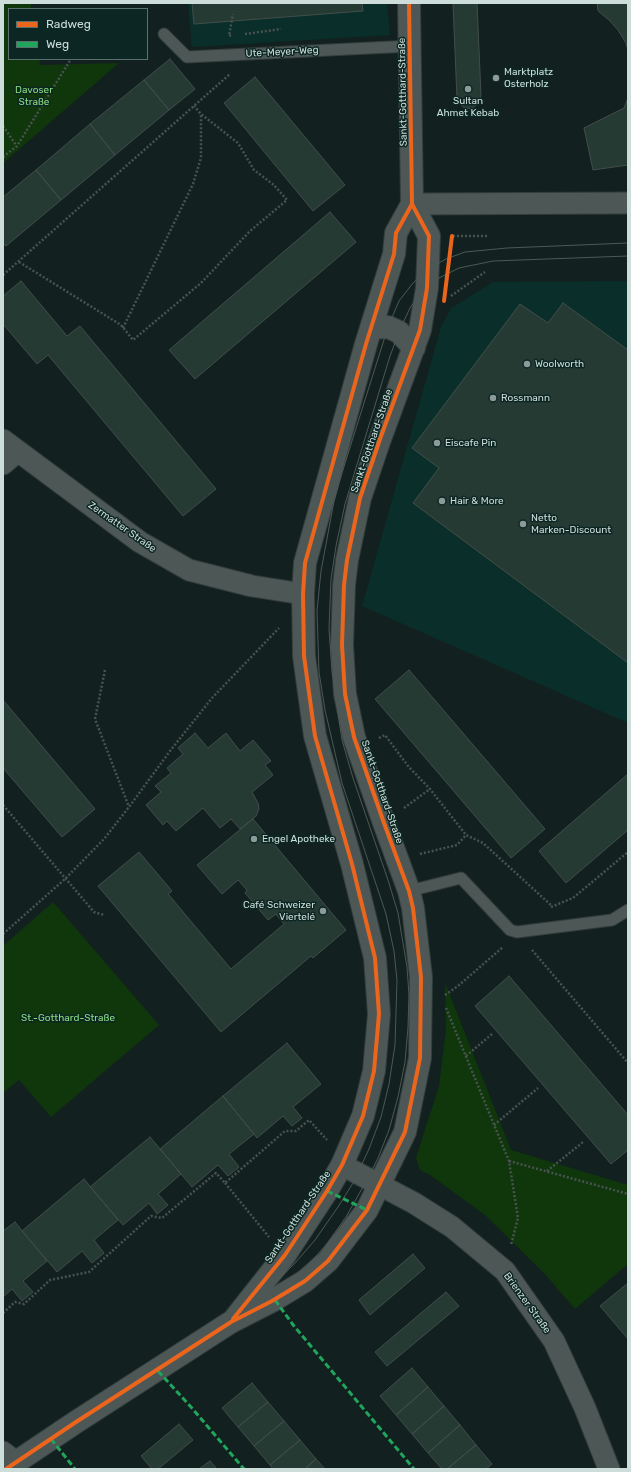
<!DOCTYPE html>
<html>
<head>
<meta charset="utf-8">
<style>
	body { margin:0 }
	#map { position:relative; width:631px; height:1472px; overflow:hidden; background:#12211f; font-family:Rubik,sans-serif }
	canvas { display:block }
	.frame { position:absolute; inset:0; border:4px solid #cdddda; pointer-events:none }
	.legend { position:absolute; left:8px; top:8px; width:140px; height:52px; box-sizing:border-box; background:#0c2723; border:1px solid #59706c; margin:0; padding:5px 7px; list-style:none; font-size:12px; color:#cdddda }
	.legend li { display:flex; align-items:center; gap:8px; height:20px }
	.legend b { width:20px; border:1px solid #59706c }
</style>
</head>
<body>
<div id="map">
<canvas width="631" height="1472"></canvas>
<div class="frame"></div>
<ul class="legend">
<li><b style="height:5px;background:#eb651d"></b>Radweg</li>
<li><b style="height:5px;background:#20a55d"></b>Weg</li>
</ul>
</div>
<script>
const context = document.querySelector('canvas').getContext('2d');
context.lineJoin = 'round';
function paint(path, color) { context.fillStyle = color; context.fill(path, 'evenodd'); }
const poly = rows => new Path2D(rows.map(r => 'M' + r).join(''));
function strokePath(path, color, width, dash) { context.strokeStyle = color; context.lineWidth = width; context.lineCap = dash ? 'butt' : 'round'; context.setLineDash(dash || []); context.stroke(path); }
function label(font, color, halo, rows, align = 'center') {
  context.font = font + ' Rubik,sans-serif'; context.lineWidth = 3; context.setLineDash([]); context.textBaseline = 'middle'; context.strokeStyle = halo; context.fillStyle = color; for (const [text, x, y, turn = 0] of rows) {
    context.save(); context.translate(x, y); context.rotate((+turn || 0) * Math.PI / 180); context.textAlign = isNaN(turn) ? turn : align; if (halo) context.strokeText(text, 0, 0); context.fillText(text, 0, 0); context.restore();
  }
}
paint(poly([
	[188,3,387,3,390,35,192,47],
	[628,281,628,723,362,606,441,327,451,308,493,282]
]), '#0a2e29');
paint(poly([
	[3,3,31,3,31,9,9,9,9,59,39,59,40,65,119,63,3,163],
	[53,902,159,1025,51,1117,19,1080,3,1093,3,946],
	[445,983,511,1150,628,1185,628,1264,575,1309,544,1273,485,1215,430,1175,420,1170,416,1158,439,1086,446,1029]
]), '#10360b');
const building = poly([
	[192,3,362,3,363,11,194,24,192,3],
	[453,3,477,3,481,96,478,104,470,109,463,107,457,99,453,3],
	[597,3,628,3,628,50,626,43,618,30,609,20,598,11,597,3],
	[170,59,195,89,169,110,144,80,170,59],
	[255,77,345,185,313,211,224,103,255,77],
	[144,80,169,110,115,155,90,124,144,80],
	[628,98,628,165,593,170,584,128,624,108,628,98],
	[90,124,115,155,61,200,36,170,90,124],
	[36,170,61,200,6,246,3,243,3,197,36,170],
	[330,212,356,242,195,379,169,350,330,212],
	[21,281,67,336,80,326,216,489,183,516,48,355,37,364,3,324,3,296,21,281],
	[563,303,628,350,628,663,413,503,439,468,412,448,520,304,548,323,563,303],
	[409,670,545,829,511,858,375,699,409,670],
	[3,700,95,809,62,837,3,768,3,700],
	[195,733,208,748,226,733,240,751,253,740,271,761,265,765,273,775,252,792,258,803,259,809,256,816,240,829,231,819,220,828,203,808,176,831,167,821,163,825,146,805,161,792,155,786,171,773,167,768,183,754,178,748,195,733],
	[628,774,628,830,566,883,539,851,628,774],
	[253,819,346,930,313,958,311,956,221,1032,98,886,139,852,172,891,168,894,231,969,284,924,276,914,268,920,245,893,247,890,238,880,222,894,197,865,253,819],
	[509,976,628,1115,628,1150,611,1164,475,1006,509,976],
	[287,1043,321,1084,293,1107,302,1118,292,1126,283,1116,257,1138,223,1096,287,1043],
	[223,1096,254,1134,229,1154,239,1167,228,1176,218,1165,192,1187,160,1149,223,1096],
	[150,1137,181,1174,158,1194,168,1205,157,1214,149,1203,123,1225,90,1187,150,1137],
	[84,1179,118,1220,94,1240,104,1253,92,1263,82,1251,57,1272,22,1231,84,1179],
	[15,1222,47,1261,23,1281,33,1292,22,1301,12,1289,3,1297,3,1231,15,1222],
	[413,1254,425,1268,370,1315,359,1300,413,1254],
	[628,1283,628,1339,600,1306,628,1283],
	[446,1292,459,1306,387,1366,375,1352,446,1292],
	[412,1368,428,1387,396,1415,380,1396,412,1368],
	[252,1383,268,1402,238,1427,222,1408,252,1383],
	[428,1387,444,1406,412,1434,396,1415,428,1387],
	[268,1402,284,1421,254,1446,238,1427,268,1402],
	[444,1406,460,1425,428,1453,412,1434,444,1406],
	[284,1421,300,1440,270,1465,254,1446,284,1421],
	[179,1424,193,1440,158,1469,152,1469,141,1456,179,1424],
	[460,1425,476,1445,447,1469,442,1469,428,1453,460,1425],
	[300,1440,316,1459,305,1469,273,1469,270,1465,300,1440],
	[476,1445,492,1464,486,1469,447,1469,476,1445],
	[316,1459,325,1469,305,1469,316,1459],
	[210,1461,217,1469,199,1469,210,1461]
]);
paint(building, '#263a34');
strokePath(building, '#424d4a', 1);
const service = poly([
	[164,34,187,57,411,46],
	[409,891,461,878,510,930,517,932,612,920,628,910]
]);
const minor = poly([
	[412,204,628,203],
	[3,440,140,542,189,570,252,586,303,594],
	[3,464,18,451],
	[342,1165,414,1203,452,1227,505,1271,554,1341,585,1408,609,1469],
	[3,1452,16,1462]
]);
const tertiary = poly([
	[371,328,388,327,399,332,414,348],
	[236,1317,285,1255,327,1191,342,1165,363,1116,374,1071,379,1014,375,958,352,864,315,736,304,656,303,594,305,563,366,344,394,254,396,233,412,204],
	[6,1469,76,1422,231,1322,272,1301,305,1281,328,1261,367,1210,405,1132,420,1058,421,977,413,908,409,891,384,823,354,737,345,694,342,645,344,585,347,560,360,498,380,439,420,330,427,288,429,236,412,204,409,3]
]);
strokePath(service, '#323c3b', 13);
strokePath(minor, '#323c3b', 23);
strokePath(tertiary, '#323c3b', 24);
strokePath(poly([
	[245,34,281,29],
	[231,35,229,36,233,14],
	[3,126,16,145],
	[3,157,17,146,71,59],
	[453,236,488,236],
	[19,262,121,325,133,340,201,283,250,231,287,200,274,185,254,170,238,143,201,114,194,106],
	[3,275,230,74],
	[451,296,485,272],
	[123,328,193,184,201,158,201,115],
	[105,670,95,719,129,807],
	[379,738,385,735,408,766,430,789,466,835,483,843,552,906],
	[3,805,94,912,104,915],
	[404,808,430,789],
	[420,854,457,845,466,835],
	[551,907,573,898,628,852],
	[3,934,65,879,104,839,129,807,170,751,212,698,279,628],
	[532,950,628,1063],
	[445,995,458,986,503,947],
	[446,1008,509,1161,518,1218,511,1245],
	[466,1056,492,1034],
	[494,1125,538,1088],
	[509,1161,628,1194],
	[547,1171,583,1142],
	[225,1183,269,1237],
	[3,1313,15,1302,24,1304,50,1280,89,1272,151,1216,162,1218,216,1173,225,1183,285,1131,296,1131,309,1120,327,1140]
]), '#485351', 2.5, [2, 2]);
strokePath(service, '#4c5756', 11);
strokePath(minor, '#4c5756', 21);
strokePath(tertiary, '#4c5756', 22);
strokePath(poly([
	[3,1464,47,1433,219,1324,250,1303,275,1283,296,1262,315,1240,338,1207,353,1183,369,1149,381,1117,389,1084,395,1045,397,980,394,951,386,914,342,783,325,710,319,672,317,611,321,571,334,501,341,476,388,327,399,301,413,283,428,269,446,259,465,252,507,248,628,243],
	[18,1469,114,1404,212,1344,271,1303,300,1274,326,1245,346,1217,368,1178,378,1158,389,1130,398,1097,405,1062,408,1027,409,995,407,967,398,913,388,880,353,778,342,740,332,671,329,629,331,579,336,546,345,504,390,356,401,327,411,306,427,288,439,278,459,268,493,261,628,256]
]), '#4e5856', 1);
strokePath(poly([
	[327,1191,367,1210],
	[275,1300,294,1326,414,1469],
	[158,1371,191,1407,244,1469],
	[51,1439,75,1469]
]), '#20a55d', 3, [6, 3]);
strokePath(poly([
	[444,301,452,236],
	[233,1319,285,1255,327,1191,342,1165,363,1116,374,1071,379,1014,375,958,352,864,315,736,304,656,303,594,305,563,366,344,394,254,396,233,412,204],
	[6,1469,76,1422,231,1322,272,1301,305,1281,328,1261,367,1210,405,1132,420,1058,421,977,413,908,409,891,384,823,354,737,345,694,342,645,344,585,347,560,360,498,380,439,420,330,427,288,429,236,412,204,409,3]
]), '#eb651d', 4);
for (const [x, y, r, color] of [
	[496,78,4,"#8c9b99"],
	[468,89,4,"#8c9b99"],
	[527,364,4,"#8c9b99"],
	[493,398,4,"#8c9b99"],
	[437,443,4,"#8c9b99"],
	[442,501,4,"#8c9b99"],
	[523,524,4,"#8c9b99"],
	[254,839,4,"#8c9b99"],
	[323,911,4,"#8c9b99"]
]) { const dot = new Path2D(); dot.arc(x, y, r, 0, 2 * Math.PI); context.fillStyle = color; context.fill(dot); strokePath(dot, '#0c2723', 1.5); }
label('10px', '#cdddda', '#0c2723', [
	["Ute-Meyer-Weg",282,52,-3],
	["Sankt-Gotthard-Straße",403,92,-91],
	["Sankt-Gotthard-Straße",372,441,-71],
	["Zermatter Straße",122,527,35],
	["Sankt-Gotthard-Straße",382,792,71],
	["Sankt-Gotthard-Straße",298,1217,-56],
	["Brienzer Straße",527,1303,54]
]);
label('10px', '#cdddda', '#0c2723', [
	["Marktplatz",504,72],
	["Osterholz",504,84],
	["Sultan",468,101,"center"],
	["Ahmet Kebab",468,113,"center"],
	["Woolworth",535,364],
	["Rossmann",501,398],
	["Eiscafe Pin",445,443],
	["Hair & More",450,501],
	["Netto",531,518],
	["Marken-Discount",531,530],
	["Engel Apotheke",262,839],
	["Café Schweizer",315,905,"right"],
	["Viertelé",315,917,"right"]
], 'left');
label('10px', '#8adc7d', '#0c2723', [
	["Davoser",34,90],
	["Straße",34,102],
	["St.-Gotthard-Straße",68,1018]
]);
</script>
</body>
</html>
